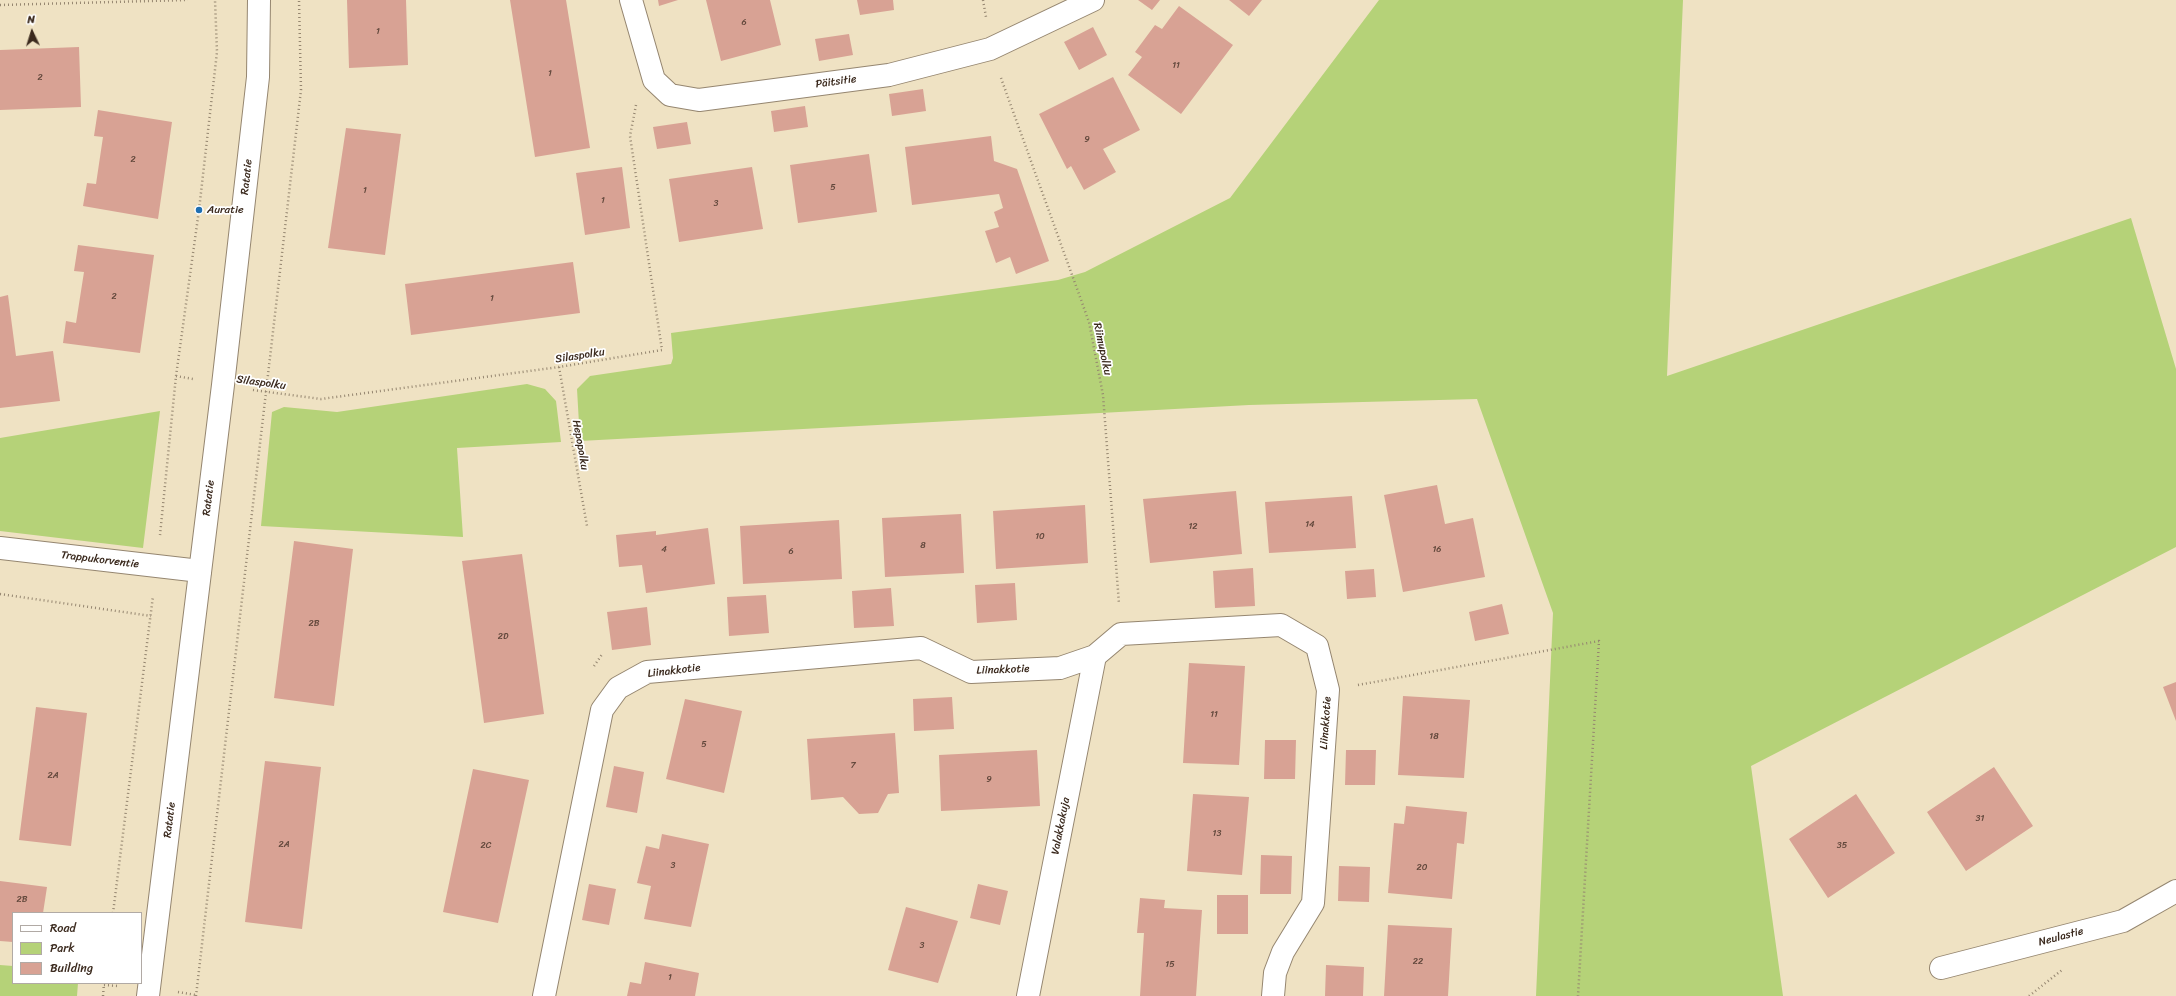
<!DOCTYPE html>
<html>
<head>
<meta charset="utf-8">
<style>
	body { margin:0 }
	#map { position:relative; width:2176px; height:996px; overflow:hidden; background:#efe2c3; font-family:Sriracha,sans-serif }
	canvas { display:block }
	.legend { position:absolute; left:12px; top:912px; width:130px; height:72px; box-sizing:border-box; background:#fff; border:1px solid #b1aaa5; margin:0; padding:5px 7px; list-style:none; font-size:12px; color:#3b2a1e }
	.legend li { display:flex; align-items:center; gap:8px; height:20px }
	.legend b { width:20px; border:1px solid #b1aaa5 }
	.north { position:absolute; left:12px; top:12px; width:40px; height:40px; -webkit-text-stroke:3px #fff; paint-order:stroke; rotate:356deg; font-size:11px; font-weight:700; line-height:16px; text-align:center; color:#3b2a1e }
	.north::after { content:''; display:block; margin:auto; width:14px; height:18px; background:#3b2a1e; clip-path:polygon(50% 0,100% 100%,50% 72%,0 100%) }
</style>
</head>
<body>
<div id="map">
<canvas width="2176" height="996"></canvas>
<ul class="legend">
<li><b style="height:5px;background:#fff"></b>Road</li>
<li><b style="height:11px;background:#b5d278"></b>Park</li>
<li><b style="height:11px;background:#d8a294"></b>Building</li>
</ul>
<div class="north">N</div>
</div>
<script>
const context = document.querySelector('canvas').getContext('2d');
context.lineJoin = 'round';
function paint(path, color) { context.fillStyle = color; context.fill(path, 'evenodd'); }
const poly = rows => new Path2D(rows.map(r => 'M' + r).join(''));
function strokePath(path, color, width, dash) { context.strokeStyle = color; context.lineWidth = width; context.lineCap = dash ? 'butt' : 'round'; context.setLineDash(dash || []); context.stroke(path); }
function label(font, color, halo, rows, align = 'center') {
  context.font = font + ' Sriracha,sans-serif'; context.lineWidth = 3.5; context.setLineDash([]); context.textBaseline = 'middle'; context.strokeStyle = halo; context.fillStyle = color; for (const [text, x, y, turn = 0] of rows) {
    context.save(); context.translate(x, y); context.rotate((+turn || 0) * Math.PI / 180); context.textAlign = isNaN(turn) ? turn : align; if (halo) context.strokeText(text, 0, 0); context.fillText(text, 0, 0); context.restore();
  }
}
paint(poly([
	[1379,0,1683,0,1667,376,2131,218,2176,369,2176,547,1751,766,1783,996,1536,996,1553,613,1477,399,1249,405,580,441,577,389,590,376,671,364,673,358,671,333,1058,280,1085,272,1230,198],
	[527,384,545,389,556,401,561,442,457,448,463,537,261,526,272,412,284,407,337,412],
	[160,411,143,548,0,531,0,438],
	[0,965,13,966,13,983,78,983,77,996,0,996]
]), '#b5d278');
paint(poly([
	[347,0,406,0,408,65,349,68],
	[510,0,566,0,590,148,535,157],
	[658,0,678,0,659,6],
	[706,0,770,0,781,45,721,61],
	[857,0,893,0,894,10,860,15],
	[1138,0,1160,0,1152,10],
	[1229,0,1262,0,1249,16],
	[1179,6,1233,45,1181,114,1128,75,1142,57,1135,52,1155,25,1162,29],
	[1093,27,1107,55,1079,70,1064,42],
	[849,34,853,55,819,61,815,39],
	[79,47,81,107,0,110,0,50],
	[1113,77,1140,130,1103,149,1116,172,1084,190,1071,166,1067,169,1039,114],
	[923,89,926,111,892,116,889,94],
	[805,106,808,127,774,132,771,111],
	[98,110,172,122,158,219,83,206,87,183,96,184,103,137,94,136],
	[687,122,691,144,657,149,653,127],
	[346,128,401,134,385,255,328,248],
	[991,136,994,161,1017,169,1049,261,1016,274,1010,257,996,263,985,231,999,227,994,212,1003,208,999,194,912,205,905,147],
	[869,154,877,212,798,223,790,165],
	[622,167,630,228,585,235,576,173],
	[752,167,763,229,679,242,669,179],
	[78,245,154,255,140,353,63,343,66,321,76,323,84,272,74,271],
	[573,262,580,313,411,335,405,284],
	[8,295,16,356,53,351,60,401,0,408,0,297],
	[1437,485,1445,524,1473,518,1485,577,1403,592,1384,495],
	[1236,491,1242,554,1150,563,1143,499],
	[1352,496,1356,548,1269,553,1265,502],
	[1085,505,1088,563,996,569,993,511],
	[961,514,964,573,885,577,882,518],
	[839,520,842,579,743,584,740,526],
	[708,528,715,584,646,593,642,565,619,567,616,535,656,531,656,535],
	[294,541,353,549,334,706,274,698],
	[522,554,544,714,484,723,462,561],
	[1253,568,1255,606,1215,608,1213,571],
	[1374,569,1376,597,1347,599,1345,571],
	[1015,583,1017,620,977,623,975,585],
	[891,588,894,626,854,628,852,591],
	[766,595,769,633,729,636,727,597],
	[1502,604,1509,634,1475,641,1469,612],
	[647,607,651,645,612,650,607,612],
	[1189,663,1245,666,1239,765,1183,763],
	[2176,682,2176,721,2163,687],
	[1403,696,1470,700,1464,778,1398,775],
	[952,697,954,729,914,731,913,699],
	[685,699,742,711,724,793,666,779],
	[36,707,87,713,71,846,19,840],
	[895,733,899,793,888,794,878,813,859,814,843,797,811,800,807,739],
	[1265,740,1296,740,1295,779,1264,779],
	[1037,750,1040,806,941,811,939,755],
	[1346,750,1376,750,1375,785,1345,785],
	[265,761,321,767,302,929,245,922],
	[614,766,644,772,637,813,606,807],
	[1994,767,2033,826,1966,871,1927,812],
	[473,769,529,780,498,923,443,912],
	[1193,794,1249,797,1242,875,1187,871],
	[1856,794,1895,853,1828,898,1789,839],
	[1406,806,1467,812,1464,844,1457,843,1452,899,1388,893,1394,823,1404,824],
	[662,834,709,844,691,927,644,919,651,886,637,883,646,846,659,849],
	[1261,855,1292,856,1291,894,1260,894],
	[1339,866,1370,867,1369,902,1338,901],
	[0,881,47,887,43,913,13,913,13,942,0,941],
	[589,884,616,889,609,925,582,920],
	[978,884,1008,891,1000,925,970,918],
	[1217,895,1248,895,1248,934,1217,934],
	[1140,898,1165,900,1164,908,1202,910,1196,996,1140,996,1144,933,1137,933],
	[906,907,958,921,938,983,888,970],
	[1388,925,1452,928,1448,996,1384,996],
	[645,962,699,973,695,996,627,996,630,982,641,984],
	[1326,965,1364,967,1363,996,1325,996]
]), '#d8a294');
const minor = poly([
	[631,0,654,80,670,95,699,100,889,75,990,49,1093,0],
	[0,548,200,571],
	[1941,968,2123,921,2176,891],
	[544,996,602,710,618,688,647,672,921,648,971,672,1060,668,1095,656,1121,634,1281,625,1317,646,1328,690,1313,903,1283,952,1275,973,1273,996],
	[1028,996,1095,656]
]);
const tertiary = poly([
	[148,996,223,385,258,77,259,0]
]);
strokePath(minor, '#958670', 24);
strokePath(tertiary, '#958670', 24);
strokePath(poly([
	[983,0,986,17],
	[0,5,188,0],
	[1001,78,1089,322,1103,395,1119,604],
	[559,367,587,526],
	[176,376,193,379],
	[253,390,321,399,559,367,662,350,630,136,636,105],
	[160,535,176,376,199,210,217,52,215,0],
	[0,594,151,616],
	[594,666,603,653],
	[1358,685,1599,641,1578,996],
	[113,913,153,596],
	[104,985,118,986],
	[178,992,196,995],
	[103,996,104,983],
	[196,996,301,90,299,0],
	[2029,996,2062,970]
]), '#958670', 2.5, [1, 3]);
strokePath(minor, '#fff', 22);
strokePath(tertiary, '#fff', 22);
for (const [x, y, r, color] of [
	[199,210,4,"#1f6fb2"]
]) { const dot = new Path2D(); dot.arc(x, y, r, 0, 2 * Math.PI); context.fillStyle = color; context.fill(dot); strokePath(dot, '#fff', 1.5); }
label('9px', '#62483c', null, [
	["6",744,23],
	["1",378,32],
	["11",1176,66],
	["1",550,74],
	["2",40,78],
	["9",1087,140],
	["2",133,160],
	["5",833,188],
	["1",365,191],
	["1",603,201],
	["3",716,204],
	["2",114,297],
	["1",492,299],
	["14",1310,525],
	["12",1193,527],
	["10",1040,537],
	["8",923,546],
	["4",664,550],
	["16",1437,550],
	["6",791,552],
	["2B",314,624],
	["2D",503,637],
	["11",1214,715],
	["18",1434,737],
	["5",704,745],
	["7",853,766],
	["2A",53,776],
	["9",989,780],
	["31",1980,819],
	["13",1217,834],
	["2A",284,845],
	["2C",486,846],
	["35",1842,846],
	["3",673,866],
	["20",1422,868],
	["2B",22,900],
	["3",922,946],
	["22",1418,962],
	["15",1170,965],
	["1",670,978]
]);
label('11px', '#3b2a1e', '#fff', [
	["Päitsitie",836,82,-8],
	["Ratatie",247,177,-84],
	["Riimupolku",1102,349,78],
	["Silaspolku",580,356,-9],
	["Silaspolku",261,383,8],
	["Hepopolku",580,445,80],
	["Ratatie",209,498,-83],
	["Trappukorventie",100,560,7],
	["Liinakkotie",1003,670,-2],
	["Liinakkotie",674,671,-7],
	["Liinakkotie",1326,723,-86],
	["Ratatie",170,820,-83],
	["Valakkakuja",1061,826,-79],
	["Neulastie",2061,937,-15]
]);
label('11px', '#3b2a1e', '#fff', [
	["Auratie",207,210]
], 'left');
</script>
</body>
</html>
